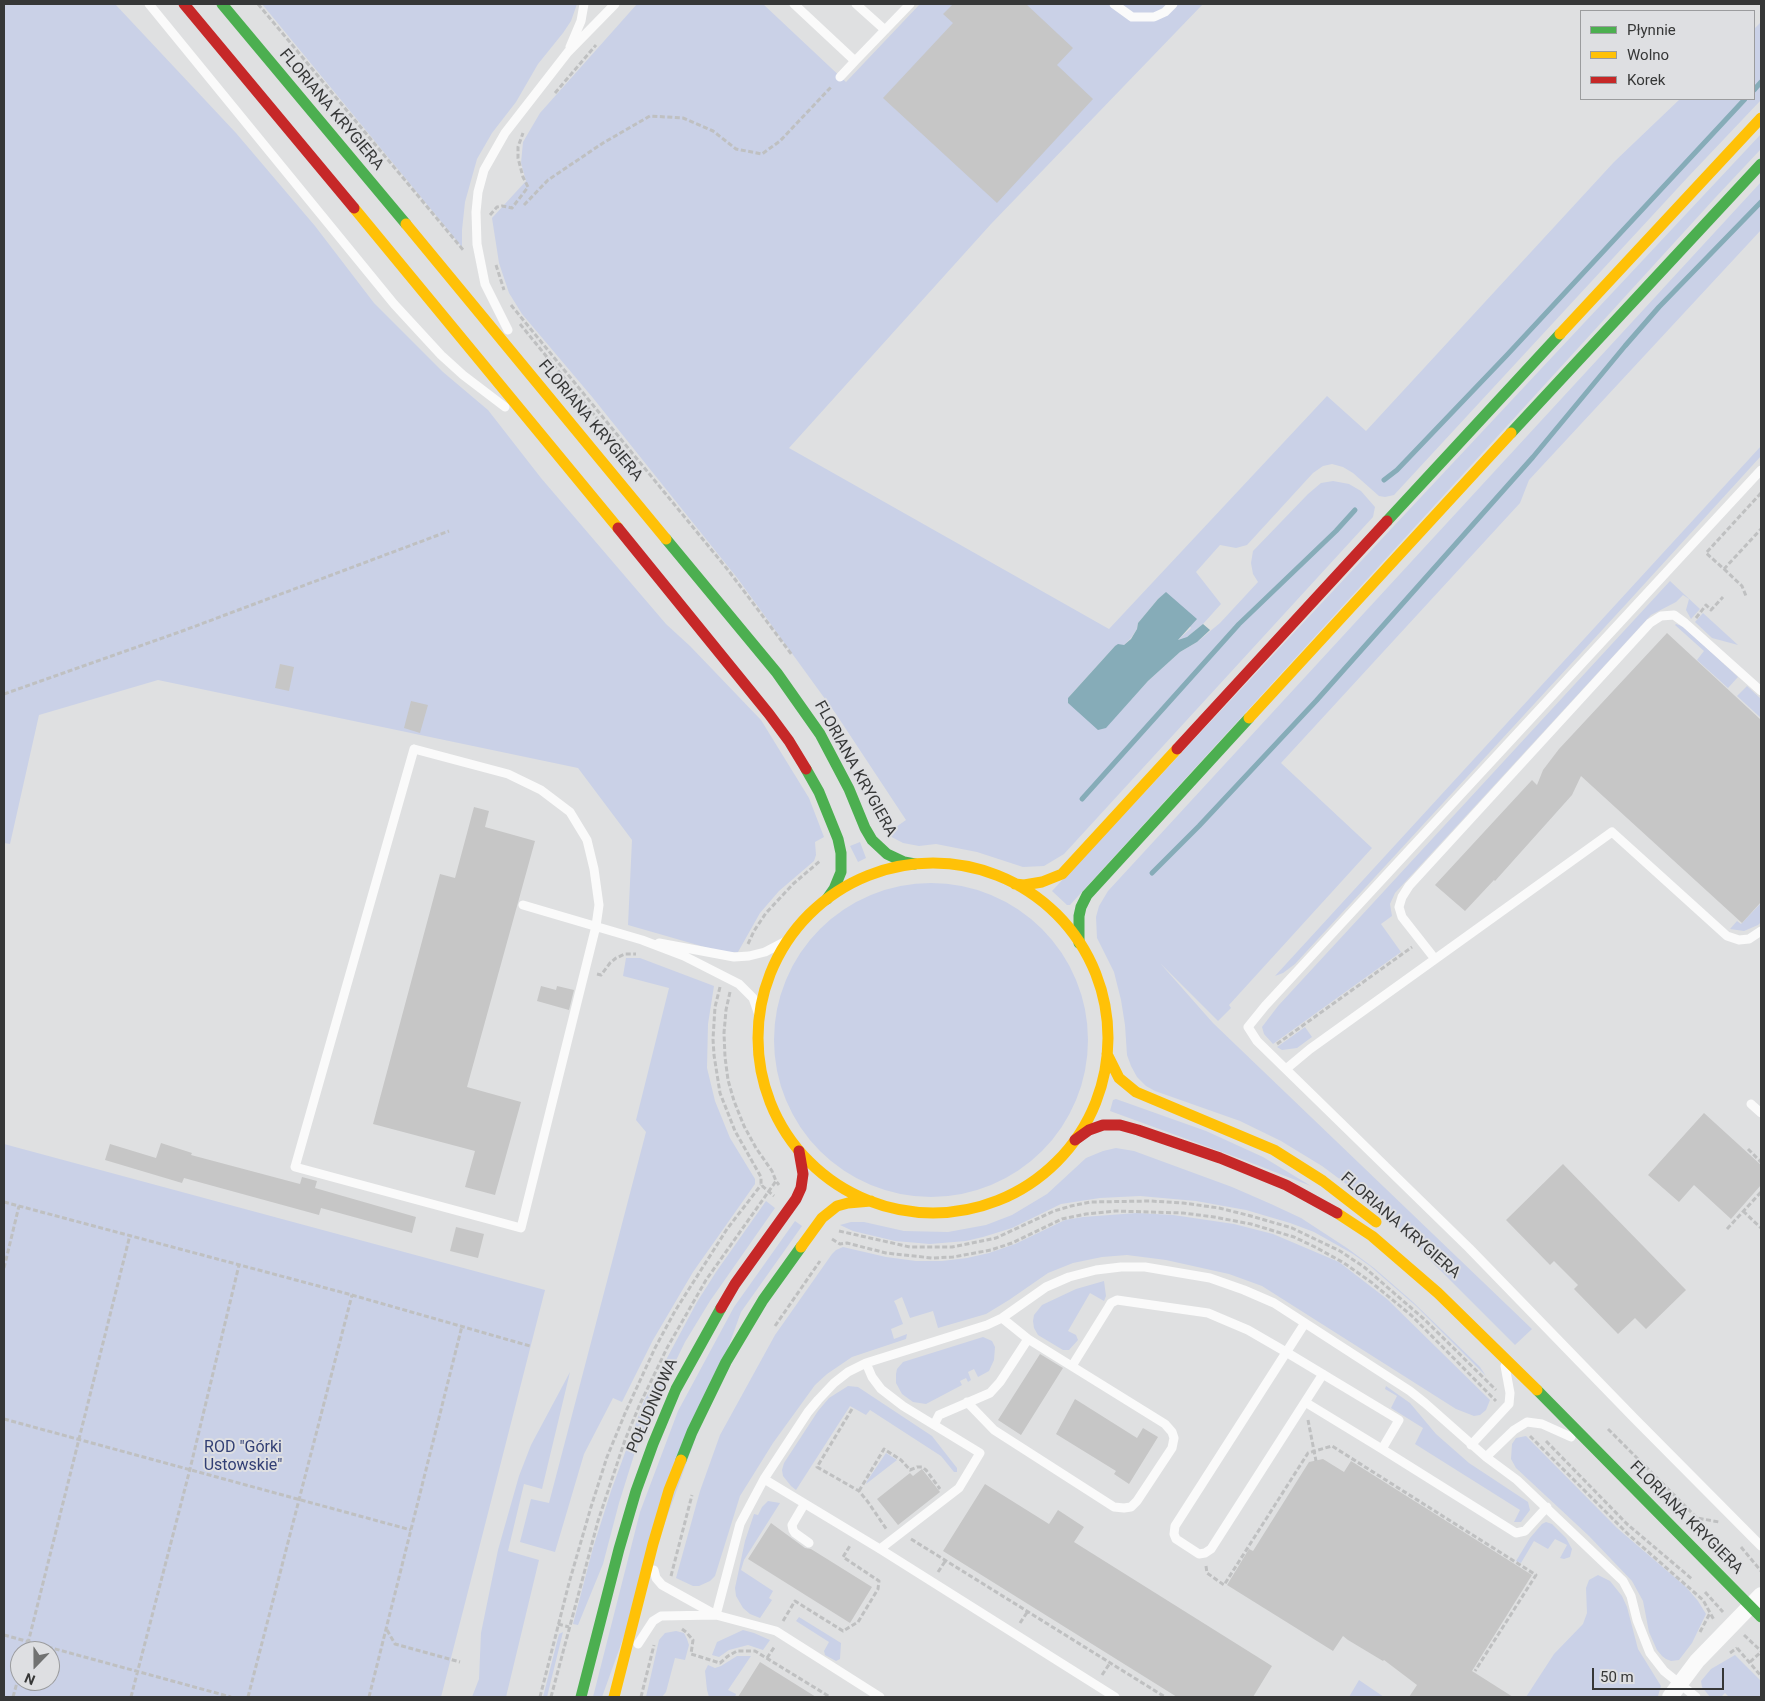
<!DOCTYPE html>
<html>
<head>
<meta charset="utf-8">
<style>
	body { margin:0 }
	#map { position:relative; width:1765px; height:1701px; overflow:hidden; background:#dfe0e1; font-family:Roboto,sans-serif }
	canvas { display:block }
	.frame { position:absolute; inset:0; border:5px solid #363737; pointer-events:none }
	.legend { position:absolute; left:1580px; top:10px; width:175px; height:90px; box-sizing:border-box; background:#dedfe2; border:1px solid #9b9c9e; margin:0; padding:6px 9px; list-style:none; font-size:15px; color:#363737 }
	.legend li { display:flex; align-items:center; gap:10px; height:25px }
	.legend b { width:25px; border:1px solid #9b9c9e }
	.north { position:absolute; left:10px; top:1641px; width:50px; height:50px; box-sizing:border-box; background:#dedfe2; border:1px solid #9b9c9e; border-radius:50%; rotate:202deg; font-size:14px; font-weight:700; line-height:20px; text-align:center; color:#363737 }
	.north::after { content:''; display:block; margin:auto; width:18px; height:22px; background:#717272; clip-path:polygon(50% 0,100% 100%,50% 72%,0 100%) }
	.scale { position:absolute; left:1592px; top:1668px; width:132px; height:22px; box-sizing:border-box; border:2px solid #363737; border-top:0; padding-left:6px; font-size:15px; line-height:18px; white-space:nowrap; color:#363737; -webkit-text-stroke:4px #dedfe2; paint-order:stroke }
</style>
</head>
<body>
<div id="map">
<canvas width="1765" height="1701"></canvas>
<div class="frame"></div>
<ul class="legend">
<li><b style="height:6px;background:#4caf50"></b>Płynnie</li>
<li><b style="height:6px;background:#ffc107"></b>Wolno</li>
<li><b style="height:6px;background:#c62828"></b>Korek</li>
</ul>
<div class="north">N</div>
<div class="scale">50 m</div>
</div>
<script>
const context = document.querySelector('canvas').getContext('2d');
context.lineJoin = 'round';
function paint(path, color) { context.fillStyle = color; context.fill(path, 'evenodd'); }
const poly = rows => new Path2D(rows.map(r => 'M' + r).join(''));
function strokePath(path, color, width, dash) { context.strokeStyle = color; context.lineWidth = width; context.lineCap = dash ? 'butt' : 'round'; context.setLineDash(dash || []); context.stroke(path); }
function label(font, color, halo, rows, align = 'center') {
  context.font = font + ' Roboto,sans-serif'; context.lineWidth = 4; context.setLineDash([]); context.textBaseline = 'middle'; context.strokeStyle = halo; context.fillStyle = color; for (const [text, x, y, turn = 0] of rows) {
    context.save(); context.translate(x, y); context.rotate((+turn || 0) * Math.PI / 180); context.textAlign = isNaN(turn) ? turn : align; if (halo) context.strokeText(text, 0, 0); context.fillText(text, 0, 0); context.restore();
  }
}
paint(poly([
	[4,4,115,4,236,133,315,226,374,303,443,372,488,410,541,478,666,624,690,646,761,720,809,798,824,837,815,842,816,855,814,861,779,891,760,913,738,952,727,952,715,950,628,925,632,840,578,768,158,680,39,715,10,844,4,843],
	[262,4,577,4,571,21,563,33,538,64,516,102,492,133,477,159,465,202,462,230,462,247],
	[637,4,763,4,846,82,920,4,1203,4,991,224,789,448,1109,629,1327,396,1366,431,1614,162,1680,99,1754,99,1754,29,1761,22,1761,100,1688,177,1394,495,1385,497,1379,496,1353,473,1343,467,1332,464,1323,466,1313,473,1247,545,1236,548,1220,545,1196,572,1221,604,1203,624,1187,637,1177,641,1191,628,1166,593,1158,599,1138,623,1137,629,1131,638,1124,645,1115,646,1068,698,1068,703,1106,727,1148,681,1180,652,1197,642,1220,623,1258,582,1253,574,1251,563,1253,551,1308,494,1321,483,1333,481,1349,484,1361,491,1375,507,1373,517,1064,854,1044,866,1023,867,977,852,936,844,919,846,903,843,886,834,906,820,836,714,738,579,593,398,522,314,509,293,499,263,492,218,526,181,521,163,523,142,540,113],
	[1761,134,1761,149,1715,198,1070,905,1067,905,1052,891],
	[1761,182,1761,230,1529,480,1520,503,1281,763,1372,848,1229,1005,1231,1008,1218,1021,1160,963,1213,1023,1532,1329,1515,1345,1386,1216,1349,1186,1322,1166,1281,1141,1240,1121,1155,1091,1146,1086,1137,1077,1131,1066,1127,1055,1125,1025,1121,1000,1114,972,1097,938,1096,917,1099,906,1108,891],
	[1761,446,1761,456,1627,603,1295,964,1283,973,1275,976],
	[1670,581,1700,609,1691,619,1686,610,1689,599,1683,595,1676,602,1651,615,1395,893,1390,904,1392,916,1381,924,1401,952,1273,1044,1264,1034,1262,1027,1278,1006],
	[1703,613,1738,645,1712,638,1695,622],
	[1676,624,1684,627,1738,677,1728,688,1697,660,1704,651,1675,625],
	[1747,686,1761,699,1761,718,1737,696],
	[860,842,866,858,858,862,850,846],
	'774 1040a157 157 0 1 1 314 0a157 157 0 1 1-314 0Z',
	[1761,903,1761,922,1758,925,1744,931,1730,929,1737,921,1741,924],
	[626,958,640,958,714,986,708,1024,707,1068,715,1101,730,1138,755,1179,755,1184,693,1272,653,1340,622,1402,613,1398,584,1454,555,1552,520,1542,531,1499,549,1503,646,1132,636,1120,669,988,623,976],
	[1305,1027,1312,1037,1297,1048,1282,1050,1277,1047],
	[1116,1099,1206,1131,1263,1157,1311,1186,1244,1160,1110,1111,1113,1100],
	[4,1144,545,1290,441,1697,4,1697],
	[20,1651,50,1651,50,1681,20,1681],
	[1116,1148,1134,1151,1232,1187,1271,1204,1301,1218,1347,1248,1374,1268,1413,1302,1480,1367,1486,1376,1416,1306,1370,1266,1353,1254,1314,1232,1290,1223,1246,1210,1196,1201,1140,1196,1100,1198,1061,1204,1012,1228,983,1237,966,1241,930,1244,895,1241,853,1231,840,1225,851,1222,864,1222,904,1231,948,1232,986,1225,1012,1215,1047,1194,1086,1158,1103,1151],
	[766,1201,775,1208,710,1301,685,1342,664,1385,635,1452,619,1503,603,1564,578,1625,573,1624,593,1548,611,1491,644,1401,697,1302,716,1272],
	[1137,1213,1173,1215,1234,1224,1273,1234,1339,1262,1387,1299,1490,1400,1486,1410,1480,1415,1474,1416,1456,1409,1262,1286,1229,1274,1166,1260,1127,1255,1102,1257,1073,1263,1048,1273,1009,1300,986,1314,938,1328,933,1311,910,1318,902,1297,894,1301,896,1305,903,1324,891,1329,894,1339,907,1334,906,1339,852,1357,827,1374,815,1385,773,1443,740,1496,715,1576,710,1581,699,1586,693,1586,676,1578,700,1491,720,1435,775,1335,832,1254,836,1250,843,1247,886,1257,916,1261,942,1261,967,1258,989,1253,1015,1244,1065,1220,1083,1217],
	[795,1221,802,1226,741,1312,602,1697,593,1697,640,1512,678,1411,734,1307],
	[1104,1281,1106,1296,1104,1301,1090,1293,1068,1331,1076,1335,1078,1340,1069,1350,1063,1350,1038,1335,1034,1328,1033,1321,1034,1315,1042,1305,1076,1289],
	[983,1337,992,1341,995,1347,994,1360,989,1371,978,1377,974,1369,968,1372,971,1380,968,1382,966,1378,960,1381,962,1385,926,1404,913,1402,902,1394,896,1383,896,1374,897,1369,903,1362],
	[570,1372,542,1489,524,1484,508,1551,539,1560,506,1697,472,1697,479,1679,481,1633,498,1550,519,1476,531,1445],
	[848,1386,858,1387,932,1436,957,1468,957,1472,954,1472,941,1456,870,1410,866,1415,850,1406,796,1490,791,1486,783,1476,782,1470,784,1463,818,1411,829,1398],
	[1386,1386,1410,1403,1436,1434,1469,1463,1528,1502,1530,1510,1521,1522,1514,1522,1520,1510,1415,1444,1423,1428,1391,1408,1397,1396,1385,1389],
	[1526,1436,1617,1528,1686,1587,1698,1601,1706,1614,1692,1643,1679,1660,1671,1661,1666,1659,1662,1656,1657,1650,1649,1632,1643,1601,1632,1581,1589,1536,1516,1468,1511,1459,1512,1444,1516,1438],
	[886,1453,897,1460,866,1484,867,1481],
	[768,1501,780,1503,744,1560,741,1570,773,1591,769,1598,772,1600,760,1618,750,1614,743,1608,736,1596,735,1588,745,1541,754,1514,758,1515,762,1507],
	[1546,1522,1552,1524,1566,1538,1572,1549,1570,1557,1564,1559,1560,1558,1567,1545,1555,1539,1548,1549,1534,1541,1521,1563,1516,1561,1530,1538,1542,1524],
	[1598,1575,1610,1581,1622,1596,1627,1607,1638,1649,1661,1686,1658,1696,1657,1697,1526,1697,1554,1654,1583,1624,1587,1613,1586,1588,1589,1580],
	[799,1617,841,1643,840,1659,836,1661,825,1655,824,1651,829,1642,796,1621],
	[743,1630,754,1633,770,1640,763,1650,748,1645,729,1650,719,1657,712,1655,717,1642],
	[676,1631,684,1633,687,1639,689,1645,685,1660,675,1658,666,1692,662,1697,646,1697,659,1640,665,1633],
	[563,1632,547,1697,543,1697,559,1634],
	[1735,1655,1761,1681,1761,1697,1729,1697,1725,1693,1721,1697,1710,1697,1702,1687,1701,1681,1711,1669],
	[737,1656,751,1656,728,1690,736,1694,735,1697,709,1697,707,1690,705,1671,708,1665,715,1668,721,1666],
	[1359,1680,1384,1697,1349,1697]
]), '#cad1e7');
paint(poly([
	[1166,592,1197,619,1178,640,1187,637,1203,624,1210,630,1197,642,1180,652,1148,681,1106,728,1098,730,1068,703,1068,698,1115,646,1118,644,1124,645,1131,639,1137,629,1138,623,1158,599]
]), '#86acb8');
strokePath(poly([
	[1754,90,1761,82],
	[1384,480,1397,470,1507,355,1745,99],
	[1082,799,1239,624,1336,531,1355,510],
	[1152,873,1199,826,1316,701,1533,457,1625,346,1659,307,1761,202]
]), '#86acb8', 5);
paint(poly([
	[953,4,1026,4,1073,48,1057,65,1093,99,997,203,883,98,953,23,943,14],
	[1667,633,1761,720,1761,902,1742,923,1581,776,1572,795,1495,881,1494,880,1465,911,1435,885,1532,780,1537,785,1543,770,1559,749],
	[280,664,294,667,289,691,275,688],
	[411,701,428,705,420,733,404,728],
	[474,807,489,811,485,827,535,841,467,1087,521,1102,495,1195,465,1187,475,1151,373,1124,440,874,455,878],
	[541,986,556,990,557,986,574,990,569,1010,537,1001],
	[1704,1113,1761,1165,1761,1185,1731,1219,1694,1185,1679,1202,1648,1175],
	[161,1143,192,1153,191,1155,300,1184,302,1177,317,1181,315,1188,416,1217,412,1233,321,1208,319,1215,184,1178,182,1183,105,1160,110,1144,156,1158],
	[1563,1164,1686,1290,1646,1329,1635,1318,1618,1334,1574,1289,1578,1285,1554,1261,1550,1265,1506,1220],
	[456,1227,484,1234,478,1258,450,1251],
	[1040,1354,1063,1368,1021,1435,998,1420],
	[1075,1399,1137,1438,1143,1428,1158,1437,1129,1484,1114,1474,1116,1471,1056,1434],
	[1323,1459,1344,1472,1351,1461,1532,1575,1472,1671,1513,1697,1409,1697,1417,1685,1384,1660,1383,1661,1348,1640,1343,1636,1333,1651,1227,1585,1249,1549,1253,1551,1309,1462],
	[922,1469,940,1492,898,1525,877,1499,910,1473,913,1476],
	[985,1484,1049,1524,1058,1510,1084,1527,1074,1542,1272,1666,1253,1697,1177,1697,943,1551],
	[771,1523,805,1548,811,1549,872,1587,850,1623,748,1559],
	[760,1662,816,1697,738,1697]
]), '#c6c6c6');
strokePath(poly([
	[258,4,464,251],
	[555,93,596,45],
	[524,205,548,180,603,143,650,116,683,118,713,131,736,149,762,154,780,141,832,86],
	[490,215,497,207,502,206,512,208,528,187,523,177,518,158,518,147,523,133],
	[496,265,504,290],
	[511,305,728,570,792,655],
	[520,324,622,449],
	[1761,493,1706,553,1724,569,1761,529],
	[1724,569,1742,586,1746,596],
	[1696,618,1706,605,1711,610,1723,597],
	[4,694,185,630,449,531],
	[748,944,754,931,766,913,793,884,820,861],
	[597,974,601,975,610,963,616,958,625,954,636,954],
	[720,987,715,1007,713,1039,714,1055,720,1093,735,1131,761,1177,761,1185,774,1196],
	[730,992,726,1010,724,1033,725,1057,728,1080,734,1101,744,1126,756,1148,772,1171,776,1181,779,1185],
	[1277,1044,1412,947],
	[1748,1149,1761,1162],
	[4,1202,352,1295,530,1346],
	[1743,1211,1761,1228],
	[1727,1229,1761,1192],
	[839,1231,910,1247,952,1247,996,1238,1054,1211,1071,1206,1090,1202,1150,1201,1183,1203,1219,1208,1251,1216,1292,1228,1340,1251,1364,1267,1424,1319,1496,1390],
	[832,1239,840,1244,847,1243,886,1253,932,1258,953,1257,991,1250,1012,1243,1062,1219,1086,1214,1115,1211,1183,1213,1214,1217,1251,1224,1294,1237,1317,1248,1344,1263,1371,1282,1412,1316,1496,1401],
	[4,1268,19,1206],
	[775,1326,820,1261],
	[852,1409,817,1467,859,1491,868,1502,887,1530],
	[4,1419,411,1530],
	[1308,1420,1316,1461],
	[1608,1429,1697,1518,1719,1522],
	[1530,1436,1629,1535,1695,1593,1703,1600,1714,1620],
	[1546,1441,1627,1524,1692,1579],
	[859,1491,884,1449,901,1460,910,1470,917,1467,922,1467,926,1470,940,1489],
	[911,1539,1165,1697],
	[1741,1547,1761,1571],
	[1206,1566,1207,1573,1224,1585,1308,1453,1332,1446,1536,1575,1475,1671],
	[938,1572,946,1560],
	[671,1576,692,1495],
	[1705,1592,1723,1612],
	[783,1621,795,1601,843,1631,858,1622,878,1589,879,1581,843,1557,851,1544],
	[1020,1623,1028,1611],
	[558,1624,569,1627],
	[682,1629,686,1632,693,1640,691,1654,720,1663,728,1656,737,1651,755,1651,830,1697],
	[387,1630,395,1644,460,1662],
	[1700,1632,1710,1613],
	[4,1635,231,1697],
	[1744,1635,1761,1651],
	[1737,1648,1761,1676],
	[26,1651,130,1235],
	[1730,1653,1737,1648],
	[767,1658,775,1646],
	[1750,1662,1761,1652],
	[1102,1675,1110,1663],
	[13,1697,20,1672],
	[131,1697,190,1469,239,1265],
	[248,1697,352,1295],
	[369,1697,462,1326],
	[540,1697,569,1583,591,1507,607,1457,626,1411,655,1348,675,1311,727,1229,761,1185],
	[551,1697,598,1521,625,1440,640,1404,667,1348,706,1280,776,1181],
	[641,1697,654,1645]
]), '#bfc0c1', 3, [5, 2.5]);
strokePath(poly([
	[149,4,394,304,441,355,463,375,505,407],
	[794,4,855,61,910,4],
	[856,4,885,30],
	[1114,4,1132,17,1154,17,1165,12,1173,4],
	[570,47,581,21,584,4],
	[840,77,855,61],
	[508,330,485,284,477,244,476,212,478,192,484,170,505,133,568,52,615,4],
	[1761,470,1265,1006,1248,1027,1257,1041,1469,1248,1634,1418,1761,1546],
	[414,749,508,774,541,790,570,812,587,840,594,869,599,905,596,926,521,1228,295,1167,414,749],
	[523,905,642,940,684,956,739,984,753,998,759,1015],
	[659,943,734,957,749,956,765,952,788,940],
	[1435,959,1402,917,1399,907,1402,897,1409,886,1650,623,1661,616,1674,615,1685,623,1761,691],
	[1286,1069,1310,1049,1612,832,1727,936,1739,940,1749,939,1761,931],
	[1751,1104,1761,1113],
	[1305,1323,1175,1526,1174,1534,1176,1539,1199,1554,1205,1553,1211,1549,1323,1374],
	[866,1363,987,1325,1002,1318,1046,1287,1069,1277,1096,1270,1121,1267,1145,1267,1210,1278,1244,1290,1274,1303,1410,1391,1425,1403,1486,1457,1517,1480,1623,1581,1631,1596,1637,1620,1650,1653,1664,1671,1696,1697],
	[1072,1366,1108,1308,1111,1303,1117,1300,1208,1313,1248,1330,1286,1352,1399,1420,1382,1449,1516,1533,1525,1531,1547,1507],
	[967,1402,994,1430,1114,1507,1124,1508,1131,1507,1137,1501,1172,1448,1174,1438,1172,1432,1165,1424,1028,1339],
	[1305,1402,1382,1449],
	[934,1425,939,1415,990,1393,1000,1382,1028,1339,1002,1318],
	[1471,1445,1509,1404,1510,1393,1505,1366],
	[1486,1457,1514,1430,1527,1422,1542,1424,1571,1437],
	[764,1479,880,1549,1115,1697],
	[802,1508,792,1525,793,1530,795,1533,809,1543],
	[654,1570,656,1578,662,1585,716,1615,776,1631,880,1697],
	[716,1615,740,1524,764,1479,808,1412,818,1400,834,1383,848,1372,866,1363,872,1377,881,1389,903,1406,980,1453,959,1488,880,1549],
	[638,1644,653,1621,661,1616,716,1615]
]), '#fafafa', 9);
strokePath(poly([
	[1670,1697,1697,1661,1761,1595]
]), '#fafafa', 16);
strokePath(poly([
	[222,4,406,224],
	[1511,433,1761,164],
	[1387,521,1560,334],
	[666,539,777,673,820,734,849,789,865,828,872,840,887,854,904,862,915,864],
	[806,769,819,792,838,839,841,853,841,872,834,889,827,899],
	[1079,943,1079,916,1081,907,1087,895,1249,718],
	[1537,1390,1761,1617],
	[681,1460,692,1432,726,1362,763,1300,801,1247],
	[581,1697,619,1549,636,1491,653,1444,676,1389,721,1308]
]), '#4caf50', 11);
strokePath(poly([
	[354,208,618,528],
	[406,224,666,539],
	[1560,334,1761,118],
	[1249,718,1511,433],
	'758 1038a175 175 0 1 1 350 0a175 175 0 1 1-350 0Z',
	[1015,884,1024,885,1042,882,1062,874,1177,749],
	[1107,1054,1119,1078,1136,1092,1274,1150,1323,1181,1376,1222],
	[1337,1213,1372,1236,1438,1293,1537,1390],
	[801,1247,822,1218,837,1206,848,1203,871,1201],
	[614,1697,653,1544,669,1490,681,1460]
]), '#ffc107', 11);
strokePath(poly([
	[184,4,354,208],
	[618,528,769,714,789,741,806,769],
	[1177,749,1387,521],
	[1075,1140,1089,1130,1103,1125,1120,1125,1138,1130,1220,1158,1286,1185,1337,1213],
	[721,1308,735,1284,796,1199,801,1188,803,1174,799,1151]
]), '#c62828', 11);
label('16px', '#363737', '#dedfe2', [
	["FLORIANA KRYGIERA",331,110,50],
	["FLORIANA KRYGIERA",590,421,50],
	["FLORIANA KRYGIERA",855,769,61],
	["FLORIANA KRYGIERA",1400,1226,41],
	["POŁUDNIOWA",653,1406,-66],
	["FLORIANA KRYGIERA",1686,1518,45]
]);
label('16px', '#323f74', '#dedfe2', [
	["ROD \"Górki",243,1448],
	["Ustowskie\"",243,1466]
]);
</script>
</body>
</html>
